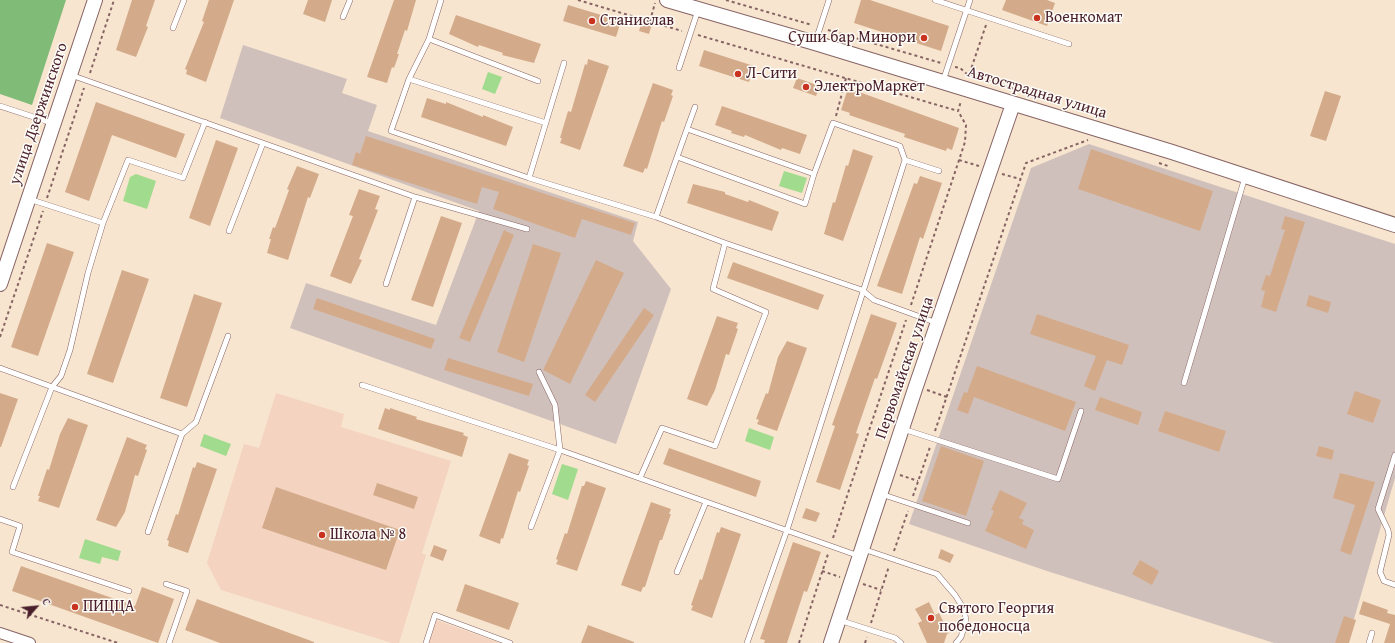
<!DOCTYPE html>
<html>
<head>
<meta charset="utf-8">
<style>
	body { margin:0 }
	#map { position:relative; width:1395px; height:643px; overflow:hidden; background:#f7e5cf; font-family:"Gentium Book Plus",serif }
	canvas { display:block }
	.north { position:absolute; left:16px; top:587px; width:40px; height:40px; -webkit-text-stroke:3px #fdfcf7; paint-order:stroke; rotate:63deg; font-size:11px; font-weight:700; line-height:16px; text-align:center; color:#4a1f2b }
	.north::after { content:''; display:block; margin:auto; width:14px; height:18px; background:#4a1f2b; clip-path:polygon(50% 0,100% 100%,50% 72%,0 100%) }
</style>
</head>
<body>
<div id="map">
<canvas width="1395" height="643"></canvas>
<div class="north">С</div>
</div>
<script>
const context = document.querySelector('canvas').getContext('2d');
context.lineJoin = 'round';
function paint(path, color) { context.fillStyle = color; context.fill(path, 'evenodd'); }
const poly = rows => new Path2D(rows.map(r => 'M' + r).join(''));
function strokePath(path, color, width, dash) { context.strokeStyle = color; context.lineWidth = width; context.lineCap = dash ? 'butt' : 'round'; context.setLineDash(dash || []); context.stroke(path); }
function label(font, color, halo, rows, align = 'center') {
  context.font = font + ' "Gentium Book Plus",serif'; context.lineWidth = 3; context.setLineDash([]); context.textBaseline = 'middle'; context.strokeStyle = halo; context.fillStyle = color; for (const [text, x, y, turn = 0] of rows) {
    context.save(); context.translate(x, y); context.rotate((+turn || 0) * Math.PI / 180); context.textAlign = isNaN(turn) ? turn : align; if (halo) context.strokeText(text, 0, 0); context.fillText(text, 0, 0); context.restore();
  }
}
paint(poly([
	[276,393,344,414,341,427,451,461,422,553,426,555,399,643,392,643,221,590,207,563,244,444,259,448],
	[433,619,500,643,426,643]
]), '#f4d3c0');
paint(poly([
	[243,45,347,79,342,93,377,105,368,131,638,222,633,241,671,289,616,444,290,328,306,283,436,325,479,211,220,118],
	[1089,144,1395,244,1395,478,1347,643,1274,643,1047,571,909,524,1031,168]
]), '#d0c0bc');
paint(poly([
	[488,72,502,77,495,94,482,89],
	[784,171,807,178,802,193,779,186],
	[136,174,156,181,147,209,123,201,130,177],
	[749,428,774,437,770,450,745,441],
	[204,434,231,444,226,456,200,446],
	[562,464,578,469,568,500,552,494],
	[85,539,121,551,118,561,102,557,100,564,79,558]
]), '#a1db8d');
paint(poly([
	[0,0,66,0,32,105,0,94]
]), '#80bb78');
paint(poly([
	[132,0,155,0,146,26,148,27,136,57,116,50],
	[209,0,234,0,206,82,186,74,187,70,185,69,204,22,202,21],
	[308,0,332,0,325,22,303,14],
	[394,0,416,0,407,31,405,30,397,54,399,54,394,68,392,67,387,83,367,77],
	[861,0,870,0,949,26,941,51,854,23],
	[1006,0,1047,0,1055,3,1047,26,1002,10],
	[568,5,621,21,616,37,563,21],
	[456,15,541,44,534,63,502,55,503,53,479,45,478,47,449,34],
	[642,21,652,24,649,34,639,31],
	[704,50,754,66,749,82,699,66],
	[588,59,609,66,580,150,560,143,562,138,560,138,568,111,571,112,585,64,587,65],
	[797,78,820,86,816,96,793,88],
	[653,83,673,90,671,95,673,96,664,122,662,121,647,169,645,168,643,173,623,166],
	[848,88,959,128,952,150,947,148,946,151,904,137,905,134,849,115,850,113,841,110],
	[1325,91,1341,96,1326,141,1310,136],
	[427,98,446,104,446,102,483,117,483,115,513,127,506,146,421,117],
	[96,102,185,134,176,158,112,135,89,201,65,192],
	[722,106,807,135,800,154,782,148,781,150,745,135,744,137,731,133,732,131,715,125],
	[366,136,635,223,631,235,582,219,575,238,493,209,499,192,482,187,477,204,352,165,356,152,360,154],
	[216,140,238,148,210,226,189,218],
	[853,149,873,156,843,241,824,234,833,202,835,203,846,165,848,166],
	[1091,149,1213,191,1200,231,1078,189],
	[297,166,319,174,310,198,308,197,288,260,267,253,271,239,269,239,273,227,275,228,289,190,287,189],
	[920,176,942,183,923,239,920,237,902,294,877,286,914,183,917,184],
	[693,184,725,192,725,194,748,202,749,200,779,212,772,231,687,203],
	[359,189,380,196,375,209,378,210,359,259,362,260,351,284,330,276,353,216,349,215],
	[441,216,462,223,433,307,411,300],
	[1285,216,1305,222,1276,312,1261,307,1265,291,1261,290,1266,275,1270,276,1285,230,1281,229],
	[504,230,514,235,470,342,459,338],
	[47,243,74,252,38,356,11,347],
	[533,244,561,253,524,362,497,352],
	[596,260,624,273,570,384,543,370],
	[733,262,824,295,818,310,727,278],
	[122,270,149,279,113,383,87,374],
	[194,294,222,303,187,407,160,398],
	[1309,295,1331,302,1328,313,1306,306],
	[317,298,435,339,431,349,313,309],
	[644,308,654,315,595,402,585,395],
	[871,314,897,323,877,379,875,378,856,433,859,434,840,490,816,482,835,426,832,425],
	[1037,314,1129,345,1122,365,1107,360,1095,391,1084,386,1096,356,1030,334],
	[717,316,738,323,736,328,738,329,729,355,726,354,715,390,707,406,687,399],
	[787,341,807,348,777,431,757,424,759,420,756,419,766,393,768,394,778,357],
	[448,358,533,384,529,396,444,370],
	[977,366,1076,402,1065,431,974,397,968,414,957,410,964,392,967,393],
	[1355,391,1381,400,1373,423,1347,414],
	[0,393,18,399,1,447,0,447],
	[1100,397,1142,412,1138,425,1095,410],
	[385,408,390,410,390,408,417,417,416,419,464,433,463,435,468,437,462,457,378,429],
	[1165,411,1226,431,1219,452,1158,431],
	[68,418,88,425,59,508,38,501,40,496,38,496,47,469,49,470,60,434],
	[127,437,147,445,145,449,147,450,138,476,135,475,125,512,116,527,96,520],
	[941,446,984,461,966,516,922,501],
	[1319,446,1334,450,1332,460,1316,456],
	[669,448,761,481,756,497,663,464],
	[509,453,529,460,527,465,529,466,520,492,518,491,503,539,501,538,500,544,479,536],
	[197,462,217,469,188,553,168,546,169,541,167,540,176,514,178,515,193,467,195,468],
	[1340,473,1375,482,1351,555,1340,551,1355,505,1333,498],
	[586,481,606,488,577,571,556,564,558,560,556,559,565,533,567,534,582,486,584,486],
	[377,483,418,497,414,509,373,495],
	[276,487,400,530,386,570,262,528],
	[1000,490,1027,503,1019,518,1024,520,1022,524,1034,530,1026,549,985,531,994,511,991,510],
	[651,502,671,509,669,514,671,514,662,540,660,540,645,587,643,587,641,592,621,585],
	[806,508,820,513,816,522,802,518],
	[721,527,741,534,712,618,691,610,693,606,691,605,700,579,702,580,717,532,719,533],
	[793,542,821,552,807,592,804,591,787,643,764,643,765,640,760,639],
	[434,545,447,550,443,561,430,556],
	[941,549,954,555,950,563,938,558],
	[1140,560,1159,571,1152,585,1132,574],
	[21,566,135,606,142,587,174,599,158,643,12,591],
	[465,584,519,603,509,630,456,611],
	[197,599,314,642,314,643,220,643,185,630],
	[1363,601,1388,610,1387,613,1395,615,1395,643,1384,643,1390,624,1359,614],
	[929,602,935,615,939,613,949,633,947,634,944,643,927,643,918,623,922,621,915,609],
	[1344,616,1356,620,1349,643,1335,643],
	[588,625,634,642,634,643,581,643]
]), '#d4ab8a');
const lane = poly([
	[441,0,429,39,409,79,391,131,529,178,656,217,725,243,862,290,874,300,937,323],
	[935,0,1069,44],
	[343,17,350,0],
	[173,28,184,0],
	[429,39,538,81],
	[815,43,829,0],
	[679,68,698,10],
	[71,75,415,197,527,229],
	[409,79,546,123],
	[943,81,970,0],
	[0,106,52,123],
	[687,129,695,107],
	[677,157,687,129,814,174],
	[529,178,564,63],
	[29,199,103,223,128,160,183,178,205,122],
	[656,217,677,157,805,204,814,174,833,123,900,146,905,160],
	[229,231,263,143],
	[386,284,415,197],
	[0,368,182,434,196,422,228,336],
	[1184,383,1245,177],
	[362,385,560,450,859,556],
	[903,429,1058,479,1081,411],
	[1395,455,1378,509,1388,530,1389,535,1380,572,1384,581,1395,585],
	[640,478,662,428,715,446,766,312,713,289,725,243],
	[13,487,52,387,61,376,70,350,88,273,103,223],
	[881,494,968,523],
	[0,519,20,526,12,552,129,591],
	[531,527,560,450,555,405,539,372],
	[148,532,182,434],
	[863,549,937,574,955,595,964,609,966,621,961,637,956,643],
	[677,572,706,502],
	[166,584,187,591,169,643],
	[839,620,895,638,901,643],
	[426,643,435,615,510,643],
	[747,643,787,530,905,160,939,171],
	[1369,643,1372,633]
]);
const street = poly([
	[0,633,30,643]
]);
const secondary = poly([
	[667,0,815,43,1172,152,1395,225],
	[0,284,95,0],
	[831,643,916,386,1013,104]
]);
strokePath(lane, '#876464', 6);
strokePath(street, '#876464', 12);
strokePath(secondary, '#876464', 16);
strokePath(poly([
	[578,0,682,31],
	[726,0,812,25],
	[650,21,655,3],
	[986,25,969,75,1021,91],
	[828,30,941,63],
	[698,35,958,111,961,101],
	[955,67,960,68,969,76],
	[90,73,114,0],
	[836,116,846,78],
	[959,160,979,166],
	[1159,163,1168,166,1169,164],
	[1002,174,1020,179],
	[47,198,84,88],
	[911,305,965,142,966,125,958,111],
	[0,337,43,211],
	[927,390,947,397],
	[935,431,1026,163,1088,140],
	[900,475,918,481],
	[913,496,930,447],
	[833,538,906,320],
	[894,551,908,511],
	[822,571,840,577],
	[863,584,881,590],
	[0,605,118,643],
	[871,623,889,566],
	[799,643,828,554],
	[865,643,867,637]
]), '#876464', 2, [3, 3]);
strokePath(lane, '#fff', 5);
strokePath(street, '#fff', 10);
strokePath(secondary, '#fff', 14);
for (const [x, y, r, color] of [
	[1037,18,4,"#c8321e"],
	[592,21,4,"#c8321e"],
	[924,38,4,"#c8321e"],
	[738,74,4,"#c8321e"],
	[806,87,4,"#c8321e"],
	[322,535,4,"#c8321e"],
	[75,607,4,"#c8321e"],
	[931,618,4,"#c8321e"]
]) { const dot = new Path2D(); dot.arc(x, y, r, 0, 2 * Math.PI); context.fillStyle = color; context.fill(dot); strokePath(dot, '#fdfcf7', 1.5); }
label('16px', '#4a1f2b', '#fdfcf7', [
	["Военкомат",1045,18],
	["Станислав",600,21],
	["Суши бар Минори",916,38,"right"],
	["Л-Сити",746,74],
	["ЭлектроМаркет",814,87],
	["Школа № 8",330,535],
	["ПИЦЦА",83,607],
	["Святого Георгия",939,609],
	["победоносца",939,627]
], 'left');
label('16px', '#4a1f2b', '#fdfcf7', [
	["Автострадная улица",1037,93,17],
	["улица Дзержинского",39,114,-71],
	["Первомайская улица",905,368,-71]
]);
</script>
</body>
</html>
